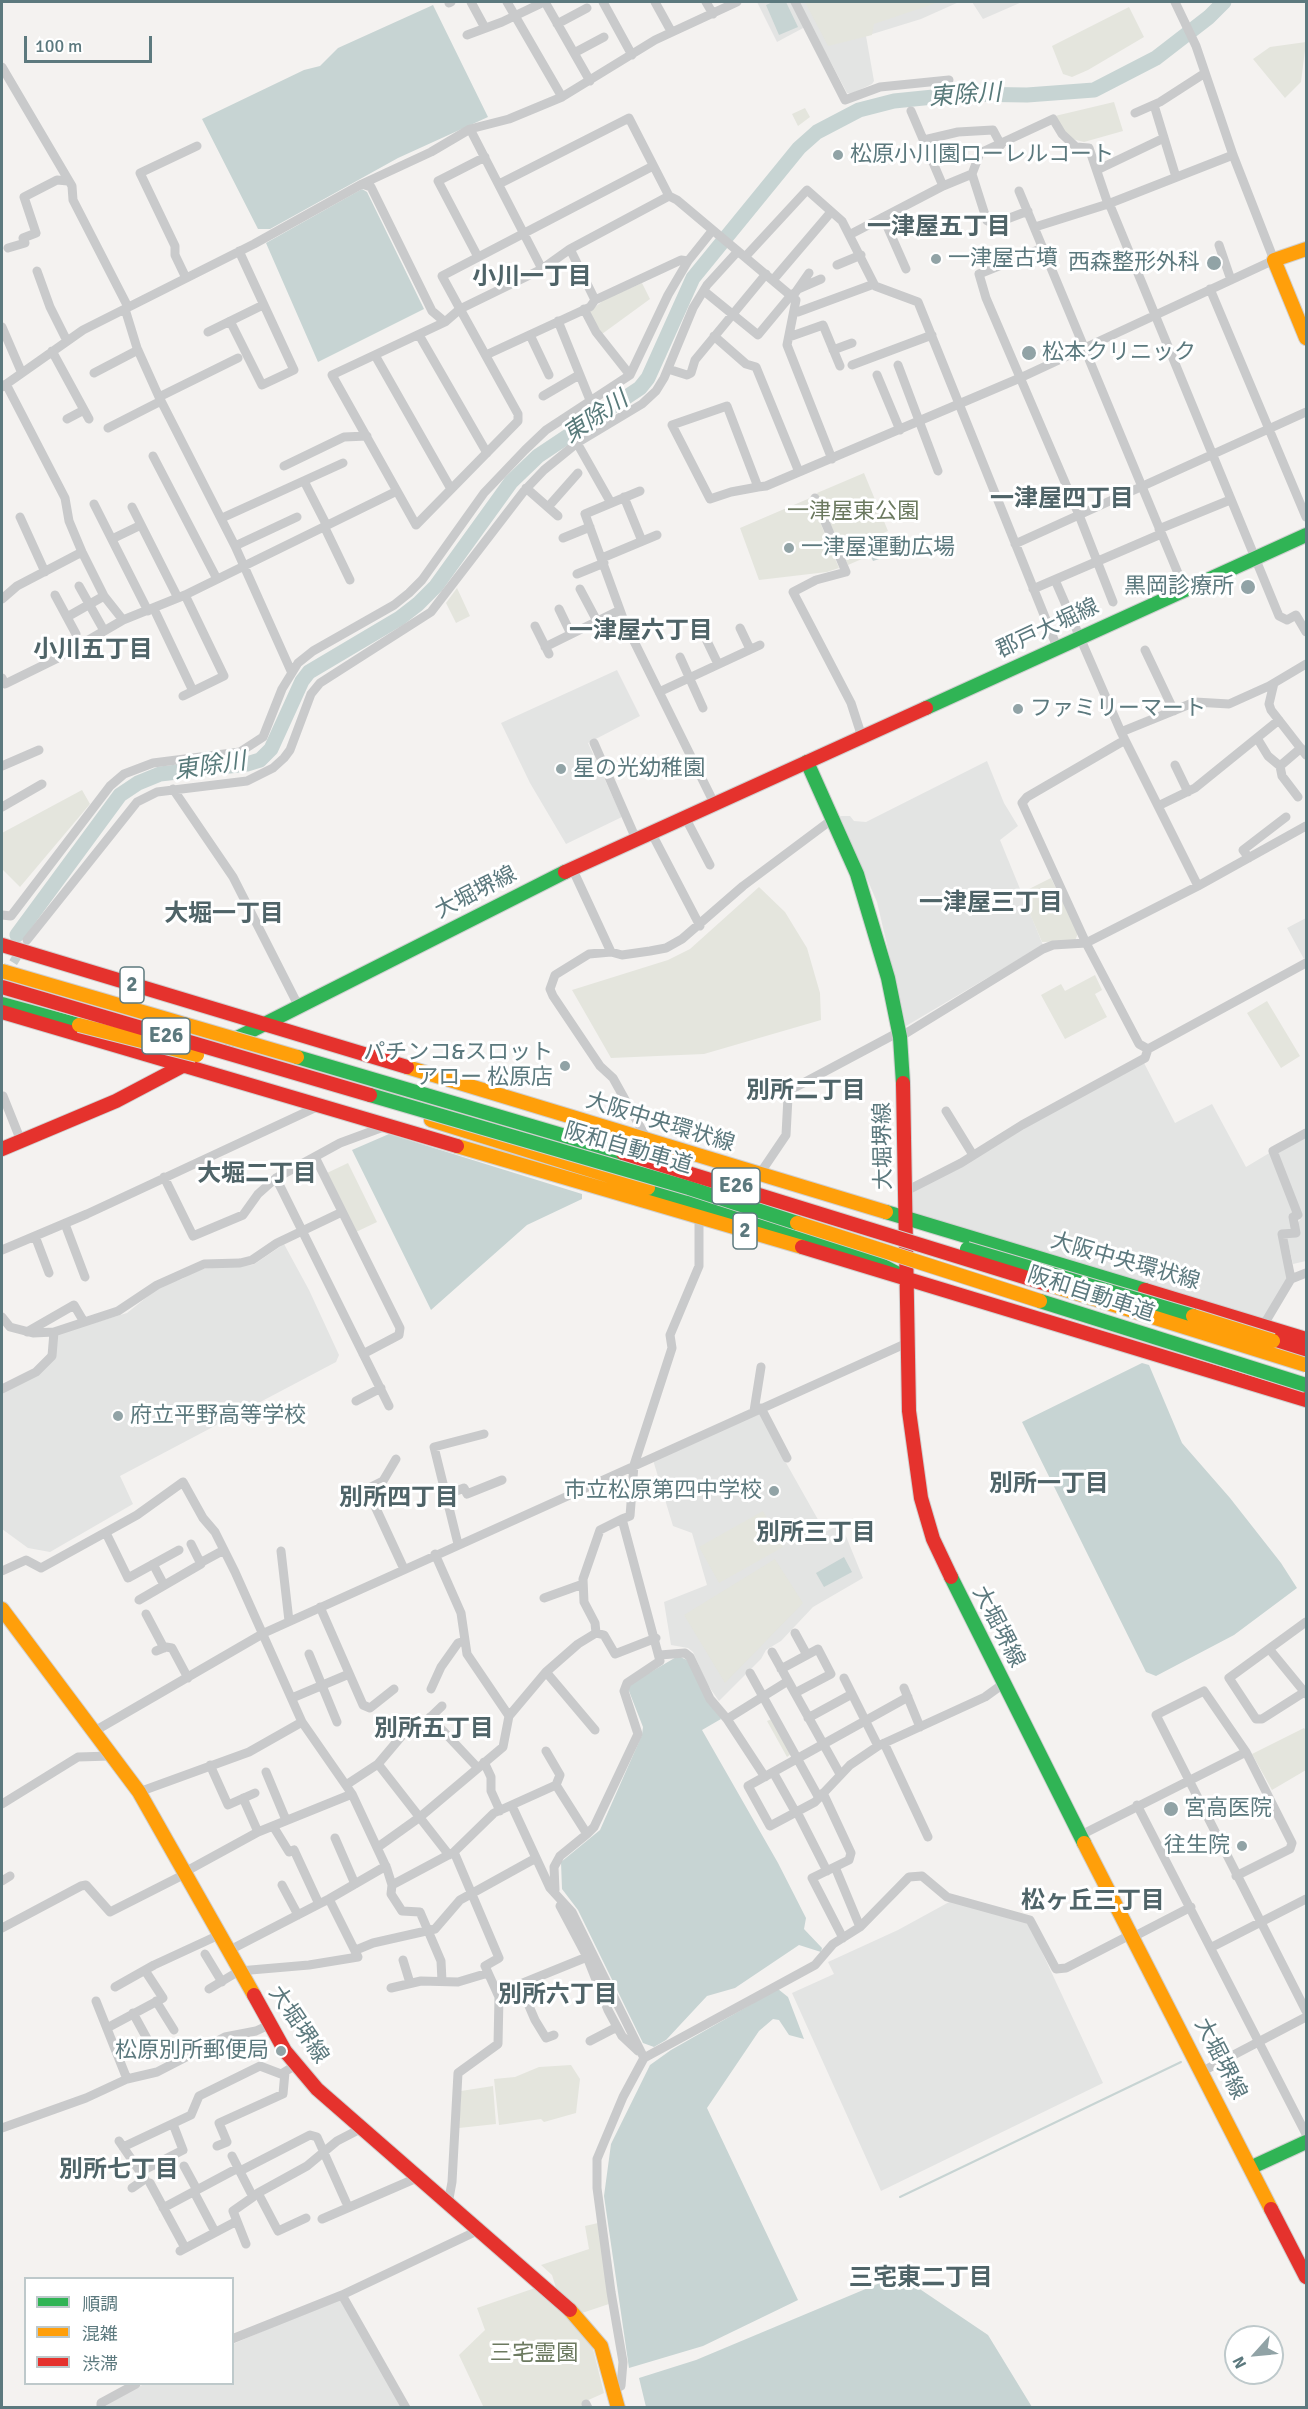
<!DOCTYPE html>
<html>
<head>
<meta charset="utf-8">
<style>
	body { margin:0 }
	#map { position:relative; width:1308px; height:2409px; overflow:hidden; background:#f4f2f0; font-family:Signika,"Noto Sans JP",sans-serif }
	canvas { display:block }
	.frame { position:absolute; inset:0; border:3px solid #5c797e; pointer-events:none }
	.legend { position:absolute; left:24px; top:2277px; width:210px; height:108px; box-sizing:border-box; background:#fff; border:2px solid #bec9cb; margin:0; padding:8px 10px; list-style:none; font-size:18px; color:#5c797e }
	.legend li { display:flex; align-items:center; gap:12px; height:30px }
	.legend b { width:30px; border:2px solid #bec9cb }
	.north { position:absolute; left:1224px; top:2325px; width:60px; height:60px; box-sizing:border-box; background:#fff; border:2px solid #bec9cb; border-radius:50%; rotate:243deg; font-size:16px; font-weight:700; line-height:24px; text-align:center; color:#5c797e }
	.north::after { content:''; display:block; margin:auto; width:21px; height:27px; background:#91a3a6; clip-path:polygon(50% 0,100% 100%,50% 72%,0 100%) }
	.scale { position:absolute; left:24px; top:36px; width:128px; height:27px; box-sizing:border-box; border:3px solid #5c797e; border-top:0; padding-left:8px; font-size:18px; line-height:21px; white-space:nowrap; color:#5c797e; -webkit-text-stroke:4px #fff; paint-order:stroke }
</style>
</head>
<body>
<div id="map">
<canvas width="1308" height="2409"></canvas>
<div class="frame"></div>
<ul class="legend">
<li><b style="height:8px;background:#30b455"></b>順調</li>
<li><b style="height:8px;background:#ff9f0a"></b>混雑</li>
<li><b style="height:8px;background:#e5322d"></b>渋滞</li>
</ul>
<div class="north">N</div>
<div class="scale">100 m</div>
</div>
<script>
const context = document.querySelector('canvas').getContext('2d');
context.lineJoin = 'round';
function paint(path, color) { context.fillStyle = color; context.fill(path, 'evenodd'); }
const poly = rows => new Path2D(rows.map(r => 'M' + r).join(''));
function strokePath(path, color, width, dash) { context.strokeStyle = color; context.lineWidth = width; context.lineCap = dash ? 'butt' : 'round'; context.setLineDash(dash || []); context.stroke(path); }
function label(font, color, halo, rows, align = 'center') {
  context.font = font + ' Signika,"Noto Sans JP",sans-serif'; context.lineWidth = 6; context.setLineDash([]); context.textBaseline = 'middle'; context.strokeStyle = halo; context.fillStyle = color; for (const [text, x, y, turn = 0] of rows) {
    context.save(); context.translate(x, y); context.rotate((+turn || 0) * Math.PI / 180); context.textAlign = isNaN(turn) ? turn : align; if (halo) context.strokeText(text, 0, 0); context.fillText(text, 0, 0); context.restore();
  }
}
paint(poly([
	[757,2,792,2,805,27,777,42],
	[799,2,959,2,921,19,866,36,874,81,872,84,851,94,847,93],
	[972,2,1022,2,983,19],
	[617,670,640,716,588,743,622,817,566,844,530,783,501,723],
	[987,761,1004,803,1018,826,1000,840,1043,945,906,1026,877,902,840,816,850,816,854,821,866,822],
	[1306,918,1306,958,1304,959,1287,928],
	[1143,1061,1175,1123,1212,1104,1246,1167,1271,1152,1296,1214,1295,1232,1279,1233,1289,1279,1263,1325,907,1219,907,1192],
	[1306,1137,1306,1261,1293,1264,1287,1238,1302,1217,1278,1153],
	[284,1244,309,1290,339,1355,336,1362,120,1476,133,1504,50,1552,28,1548,2,1529,2,1392,38,1374,57,1334,127,1313,162,1285,182,1279,198,1269,253,1265],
	[761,1413,776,1445,825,1532,841,1524,863,1578,813,1607,781,1641,766,1650,761,1659,719,1701,707,1684,693,1652,688,1648,671,1645,664,1602,707,1585,692,1533,673,1526,653,1460],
	[951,1901,1028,1922,1103,2083,881,2191,792,1993,834,1974,828,1962,898,1930],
	[340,2298,401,2407,105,2408,105,2404,144,2384,232,2384,233,2344]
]), '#e3e4e3');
paint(poly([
	[805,2,939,2,874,24,872,35,828,46],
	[1129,7,1144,37,1088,70,1072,77,1063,74,1052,46],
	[1306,42,1301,82,1285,98,1253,59,1270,47],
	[1114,102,1123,131,1084,142,1072,139,1064,131,1055,116],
	[805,108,810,117,798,126,792,114],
	[642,283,650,299,602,334,589,312,605,299],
	[864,473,888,531,858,544,864,558,848,565,817,493],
	[810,498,839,568,827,572,759,580,740,528],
	[457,588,470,616,456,623,446,603],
	[82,790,90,804,20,887,2,869,2,833],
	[1051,878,1078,933,1075,941,1042,942,1021,893],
	[759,887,785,912,807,948,820,993,821,1020,704,1054,611,1058,572,990,668,960,690,949],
	[1095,975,1102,990,1095,994,1107,1017,1065,1039,1041,995,1061,984,1065,991],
	[1267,1001,1300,1056,1281,1068,1247,1013],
	[348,1163,377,1222,356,1232,327,1173],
	[763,1511,783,1547,719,1583,699,1547],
	[775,1559,803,1603,725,1683,684,1615],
	[772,1719,791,1754,787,1757,767,1721],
	[1304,1728,1306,1731,1306,1770,1272,1790,1252,1754],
	[571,2065,580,2079,576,2113,544,2122,541,2119,499,2125,494,2079,515,2077,539,2067],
	[493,2086,496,2124,459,2128,461,2091],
	[598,2223,609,2304,582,2313,557,2291,552,2275,541,2265,589,2249,585,2226],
	[535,2288,573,2320,591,2341,604,2393,584,2402,585,2407,481,2407,483,2406,459,2355,485,2330,477,2308]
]), '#e4e5dd');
paint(poly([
	[773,2,786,2,798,27,779,35,766,5],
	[433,5,488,117,398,158,270,229,258,229,202,119,304,70,320,66,338,48],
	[362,189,367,192,424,309,318,362,266,243],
	[889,533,895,554,873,561,871,557,867,559,861,544],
	[389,1134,582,1194,582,1199,527,1225,431,1310,352,1150],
	[1142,1363,1149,1365,1182,1443,1230,1498,1281,1563,1297,1588,1234,1635,1156,1676,1146,1672,1022,1422],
	[844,1557,852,1572,824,1587,816,1573],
	[678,1656,687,1660,721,1719,702,1730,778,1863,806,1918,804,1929,822,1948,821,1952,799,1945,735,1988,707,1996,666,2040,654,2047,643,2043,578,1910,562,1889,561,1862,600,1830,642,1735,643,1727,627,1686],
	[778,1989,788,1997,804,2039,789,2035,779,2020,773,2019,759,2031,707,2108,798,2300,703,2346,629,2368,604,2196,611,2144,650,2065,671,2050],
	[899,2275,988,2335,1032,2407,646,2407,639,2378,696,2360]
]), '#c7d4d3');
strokePath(poly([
	[900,2197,1181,2062]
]), '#c7d4d3', 2);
strokePath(poly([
	[17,935,120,795,138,783,160,774,247,764,260,760,271,749,302,681,309,672,400,618,418,604,436,586,511,482,538,456,640,388,648,378,693,278,799,148,817,132,859,110,894,101,963,94,1027,95,1094,90,1156,58,1209,17,1224,2]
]), '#c7d4d3', 15);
strokePath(poly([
	[6,974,23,947]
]), '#c6cece', 9, [9, 4.5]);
const fast = poly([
	[926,708,1306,535],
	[807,762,857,874,888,978,900,1037,903,1083],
	[2,1004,79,1025],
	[231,1041,565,872],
	[648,1188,868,1258,902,1276],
	[886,1212,1145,1290],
	[951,1577,1084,1843],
	[1252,2167,1306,2142]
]);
const slow = poly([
	[1306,249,1274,260,1306,338],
	[407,1067,886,1212],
	[431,1120,648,1188],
	[457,1146,802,1247],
	[2,1609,139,1792,254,1995],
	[1084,1843,1271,2209],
	[570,2310,601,2346,618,2408]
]);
const jam = poly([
	[565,872,926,708],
	[2,945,407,1067],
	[2,1012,457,1146],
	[903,1083,909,1411,921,1498,933,1539,951,1577],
	[2,1149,116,1101,190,1062],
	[802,1247,1306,1400],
	[1145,1290,1306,1339],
	[1273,1341,1306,1351],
	[254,1995,285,2051,317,2089,570,2310],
	[1271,2209,1306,2277]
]);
strokePath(fast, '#d0d0d0', 16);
strokePath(slow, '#d0d0d0', 16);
strokePath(jam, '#d0d0d0', 16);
strokePath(poly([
	[471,2,484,26],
	[507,2,562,97],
	[545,2,590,81],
	[603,2,632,55],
	[655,2,671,31],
	[706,2,713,14],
	[795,2,845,100,880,87,949,80],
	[449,3,451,2],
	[557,24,587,8],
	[467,35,502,22,544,2],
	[574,53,604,37],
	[2,67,72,186,73,200,128,307],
	[1154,105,1176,177],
	[911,111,943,186],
	[1135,113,1160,102,1205,73],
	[470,129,542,269],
	[924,140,958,132,993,130,1001,145],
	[653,166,442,276,460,309,518,414,518,421,416,525,332,375,445,322,460,309,542,269,570,249,669,196],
	[1097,170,1164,138],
	[362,184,431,152,470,129,509,119,562,97,655,40,737,2],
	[499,184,629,118,669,196,677,200,796,300,787,345,832,459],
	[1019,191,1185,590],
	[1109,203,1279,616,1287,620,1296,615,1306,632],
	[1028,211,999,222,987,221,972,174,980,153,1053,119,1062,134,1076,147,1089,148,1108,204],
	[883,217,906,269],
	[1035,227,1108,204,1233,155],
	[851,234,943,186,972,174],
	[1219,245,1231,280],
	[8,248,25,243,23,238,36,233,24,197,57,180,68,181],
	[1043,248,979,274,986,298,1079,515,1113,602],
	[570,249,595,300],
	[478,257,438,181,485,157],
	[745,257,807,190,842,221,875,286,918,302,1057,647],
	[837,265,861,255],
	[37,271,50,307,67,341],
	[186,278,175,255,175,246,140,173,197,146],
	[773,280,831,212],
	[798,289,821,279],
	[1210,289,1306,517],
	[704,291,758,335,792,294],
	[793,296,809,273],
	[125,309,137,348,159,397,235,546,291,671],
	[584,309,596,332,630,375],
	[798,312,874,284],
	[230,321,262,385,294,370,239,251],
	[558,321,590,400],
	[2,327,21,371],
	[208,332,263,305],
	[419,335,487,453],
	[530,335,549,375],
	[714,336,746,364,756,367,799,472],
	[789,337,823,325,840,366],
	[833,350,852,343],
	[52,351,89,419],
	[486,355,590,307,595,300,681,260,688,261],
	[376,357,451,489],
	[852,365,932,335],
	[898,365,938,471],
	[668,369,687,375,691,373,695,360,766,274],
	[94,373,138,350],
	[877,375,900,430],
	[6,384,65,498,69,521,82,552,104,596,123,620],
	[2,387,83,330,254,244,362,184,371,187,432,311,445,322],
	[543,396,579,375],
	[159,397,238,358],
	[67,419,84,410],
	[108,428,161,401],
	[577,443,611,503],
	[153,456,217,579],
	[284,466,344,437,367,436],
	[304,481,326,524],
	[758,487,727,406,672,425,710,499,731,492,758,487,766,486,1020,378,1274,260,1233,155,1196,46,1175,2],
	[526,488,558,516],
	[640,491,585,514,624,621,714,803],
	[624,497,642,541],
	[815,498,846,572,816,580,793,592,851,703,862,737],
	[94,504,148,611],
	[132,507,178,598],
	[548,507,578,473],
	[20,517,45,572],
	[222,518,343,463],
	[324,526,350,580],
	[1159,529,1230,500],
	[563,538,590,527],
	[112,539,141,525],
	[1015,544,1306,412],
	[235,546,297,517],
	[602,558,657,535],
	[577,574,604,563],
	[1055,580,1121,732,1198,886],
	[79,586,102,627],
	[580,589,597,621],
	[1033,589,1161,534],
	[55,595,76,634],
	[2,599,17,586,82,552],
	[154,609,193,691],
	[559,609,571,634],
	[67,617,104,596],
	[535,626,549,654],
	[740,628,750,649],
	[706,639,718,664],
	[545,647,620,610],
	[1145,650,1174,711],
	[680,657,703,708],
	[2,678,5,684,56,659,123,620,185,595,397,491],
	[1274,683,1269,704,1271,710,1306,755],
	[659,692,760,645],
	[183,696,224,676,185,595],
	[1121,732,1195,702,1229,704,1269,686,1306,664],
	[1257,738,1268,756,1280,766,1282,776,1298,797],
	[1125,740,1027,797,1022,803,1086,943,1139,1044,1148,1049],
	[594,743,636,839],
	[1175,765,1188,792],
	[2,766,39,750],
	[1280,766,1301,748],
	[173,789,233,877,299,1007],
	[1158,806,1195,788,1279,720],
	[2,807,42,784],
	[685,817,710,865],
	[651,832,700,926],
	[1249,858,1243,850,1286,817],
	[572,868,611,952],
	[2,915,11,916,110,786,124,774,153,763,240,752,263,737,282,689,298,663,313,651,394,605,409,593,422,580,484,493,525,450,546,430,630,375,668,295,688,261,712,231],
	[27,940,137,802,157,792,247,781,273,768,284,758,290,750,311,694,320,683,431,612,524,491,544,470,577,443,642,404,656,391,664,378,693,308,707,285,738,251],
	[900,1037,1043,949,1053,945,1086,943,1198,886,1306,826],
	[3,1096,21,1141],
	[946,1111,973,1155],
	[648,1141,613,1078,600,1066,553,996,550,989,555,975,589,954,611,952,622,955,650,951,666,948,682,939,743,886,834,818],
	[315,1157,400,1328,399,1335,363,1354],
	[759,1175,786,1135,788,1097,792,1089,899,1032],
	[164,1177,193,1236,243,1215,258,1194,276,1178,340,1143,386,1126],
	[276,1178,389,1406],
	[906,1191,961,1163,1022,1125,1145,1058,1148,1049,1306,963],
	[65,1224,85,1277],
	[35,1236,49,1273],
	[2,1250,87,1214,319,1106],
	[1291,1279,1282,1234,1296,1233,1293,1217,1298,1215,1273,1151,1306,1133],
	[2,1317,10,1327,33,1333,54,1332,118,1311,157,1285,204,1264,240,1263,252,1260,277,1243,342,1212],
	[1263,1326,1291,1279,1306,1273],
	[27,1332,74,1305,84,1322],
	[2,1389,36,1372,52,1356,54,1332],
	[356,1401,381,1388],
	[761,1408,787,1458],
	[754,1411,761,1367],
	[396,1459,383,1481,367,1489,404,1569],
	[446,1495,464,1488,467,1494,502,1480],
	[106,1533,128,1578,179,1550],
	[458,1544,434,1447,484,1434],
	[281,1551,289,1621],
	[435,1554,461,1613,467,1654,509,1716],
	[200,1563,224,1550],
	[153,1564,164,1585],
	[2,1571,26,1560,41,1568,137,1515,183,1482,203,1518,215,1532,235,1572,302,1722,352,1794,387,1869,392,1885,391,1894,402,1911,420,1912,441,1961,442,1981],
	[544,1598,583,1584],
	[139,1600,201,1564,191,1544],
	[320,1607,363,1705,370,1708,394,1689],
	[146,1614,164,1648],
	[1306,1622,1229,1678,1256,1719,1262,1719,1306,1691],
	[596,1633,595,1623,584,1602,583,1579,600,1530,622,1519],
	[795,1633,807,1655],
	[1270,1650,1306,1694],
	[156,1651,166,1647,172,1648,188,1678],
	[772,1652,840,1774],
	[309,1654,337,1722],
	[660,1655,685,1653,690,1657,710,1699,727,1719,765,1777],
	[781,1669,818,1649,831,1674,795,1693],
	[546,1672,595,1730],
	[750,1673,819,1798],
	[844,1678,878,1746],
	[904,1688,920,1727],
	[431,1689,441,1667,458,1643,465,1641],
	[908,1697,748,1786,770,1826,815,1802,850,1765,878,1746,985,1697,1003,1684],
	[292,1698,349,1674],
	[430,1717,477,1767],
	[808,1718,852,1694],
	[727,1719,788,1681],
	[93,1732,264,1633,907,1343],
	[884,1743,928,1837],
	[546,1751,560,1775,556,1785,587,1834,560,1856,554,1867,555,1890],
	[1246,1752,1204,1691,1156,1715,1306,2011],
	[484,1762,491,1777,491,1791,500,1811],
	[378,1764,449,1855],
	[210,1765,228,1805,255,1793],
	[266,1772,286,1820],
	[773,1772,796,1813],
	[346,1785,378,1764,405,1732,413,1734,442,1706],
	[139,1792,249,1752,302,1722],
	[823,1793,851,1853,849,1860,812,1878,843,1938],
	[243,1798,258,1832],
	[2,1804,78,1757,111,1756],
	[1137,1805,1306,2134],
	[512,1806,550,1888,572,1912,644,2058],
	[797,1812,827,1871],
	[587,1834,594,1827,638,1734,624,1691,627,1683,660,1661,622,1519,630,1516,634,1465,672,1348,670,1335,699,1266,699,1218],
	[1081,1835,1246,1752,1292,1843,1290,1849,1236,1876],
	[335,1838,355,1884],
	[378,1847,420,1817,503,1747,509,1716,546,1672,578,1644,596,1633,604,1635,615,1654,656,1638],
	[835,1867,860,1927],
	[183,1873,258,1832,352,1794],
	[2,1881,10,1876],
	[282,1885,298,1915],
	[392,1885,452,1853],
	[329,1899,386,1866],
	[560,1906,587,1957,608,2010,622,2036,638,2051],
	[2,1928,81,1886,86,1885,110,1912,185,1874],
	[1133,1937,1191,1907],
	[1212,1947,1306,1899],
	[356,1950,373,1943,435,1929,460,1900,536,1858],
	[228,1951,319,1904],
	[205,1954,222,1982],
	[403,1960,410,1983],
	[520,1985,535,2020,546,2038,554,2035],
	[115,1987,154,1965,219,1935],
	[391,1988,421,1981,458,1982,488,1973],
	[209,1989,239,1971,309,1965,358,1957,329,1899,319,1904,294,1850,289,1852,273,1826],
	[499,1997,523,1983,587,1957],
	[96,2001,127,2079],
	[156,2001,174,2030],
	[133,2013,151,2046],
	[107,2028,163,1998,146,1972],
	[590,2041,617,2027],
	[1203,2071,1306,2017],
	[2,2128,86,2098,127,2079,157,2072,225,2037,256,2031,269,2025],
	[119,2141,145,2179,132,2188],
	[217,2146,227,2142,219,2123,283,2094,285,2072],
	[123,2147,191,2115,199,2096,260,2066,281,2074,296,2065],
	[232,2156,253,2197,233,2211,246,2244],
	[184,2166,197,2190],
	[240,2171,310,2135,317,2137,346,2202],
	[140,2172,183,2150,173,2124],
	[150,2183,183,2244],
	[194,2192,213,2228],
	[258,2193,307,2166,337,2141,362,2128],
	[254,2196,258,2193,278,2231,306,2218],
	[448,2204,452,2182,458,2073,498,2044,499,1997,485,1966,499,1958,454,1852,494,1813,556,1785],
	[163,2208,238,2168],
	[322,2219,419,2177],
	[180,2251,237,2221],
	[342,2295,406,2408],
	[232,2339,342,2295,479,2230],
	[613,2389,621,2386,623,2362,611,2292,597,2188,597,2159,623,2097,644,2058,815,1965,833,1944,860,1927,909,1877,922,1876,947,1897,1030,1920,1056,1969,1066,1968,1132,1934],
	[586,2404,588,2408],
	[101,2408,101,2403,136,2384]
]), '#c9cacb', 9);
strokePath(fast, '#30b455', 14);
strokePath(slow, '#ff9f0a', 14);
strokePath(jam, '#e5322d', 14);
const fastBridge = poly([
	[297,1057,623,1153],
	[370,1095,689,1188,797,1223],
	[967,1249,1193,1316],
	[1040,1301,1306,1385]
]);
const slowBridge = poly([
	[2,971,297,1057],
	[79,1025,197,1055],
	[797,1223,1040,1301],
	[1050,1285,1306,1365],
	[1193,1316,1273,1341]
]);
const jamBridge = poly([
	[2,987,370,1095],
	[623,1153,1050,1285]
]);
strokePath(fastBridge, '#d0d0d0', 16, []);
strokePath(slowBridge, '#d0d0d0', 16, []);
strokePath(jamBridge, '#d0d0d0', 16, []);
strokePath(fastBridge, '#30b455', 14);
strokePath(slowBridge, '#ff9f0a', 14);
strokePath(jamBridge, '#e5322d', 14);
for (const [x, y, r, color] of [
	[838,155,6,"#91a3a6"],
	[936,259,6,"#91a3a6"],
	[1214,263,8,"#91a3a6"],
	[1029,353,8,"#91a3a6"],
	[789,548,6,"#91a3a6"],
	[1248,587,8,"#91a3a6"],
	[1018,709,6,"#91a3a6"],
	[561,769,6,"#91a3a6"],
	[565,1066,6,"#91a3a6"],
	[118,1416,6,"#91a3a6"],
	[774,1491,6,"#91a3a6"],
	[1171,1809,8,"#91a3a6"],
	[1242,1846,6,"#91a3a6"],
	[281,2051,6,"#91a3a6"]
]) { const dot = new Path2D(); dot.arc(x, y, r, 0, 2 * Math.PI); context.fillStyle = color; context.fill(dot); strokePath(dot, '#fff', 2); }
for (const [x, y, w] of [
	[132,985,24],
	[166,1036,48],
	[736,1186,48],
	[745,1231,24]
]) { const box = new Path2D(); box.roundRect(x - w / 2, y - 18, w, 36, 4.5); context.fillStyle = '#fff'; context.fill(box); strokePath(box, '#5c797e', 1.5); }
label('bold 21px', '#5c797e', null, [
	["2",132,985],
	["E26",166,1036],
	["E26",736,1186],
	["2",745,1231]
]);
label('22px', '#5c797e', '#fff', [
	["松原小川園ローレルコート",850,155],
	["一津屋古墳",948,259],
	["西森整形外科",1200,263,"right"],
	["松本クリニック",1042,353],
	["一津屋運動広場",801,548],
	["黒岡診療所",1234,587,"right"],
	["ファミリーマート",1030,709],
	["星の光幼稚園",573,769],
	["パチンコ&スロット",553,1053,"right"],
	["アロー 松原店",553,1078,"right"],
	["府立平野高等学校",130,1416],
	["市立松原第四中学校",762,1491,"right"],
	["宮高医院",1184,1809],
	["往生院",1230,1846,"right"],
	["松原別所郵便局",269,2051,"right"]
], 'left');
label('22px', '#6c7a60', '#fff', [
	["一津屋東公園",853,512],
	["三宅霊園",534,2354]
]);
label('22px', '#5c797e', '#fff', [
	["郡戸大堀線",1048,629,-25],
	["大堀堺線",476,893,-27],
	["大阪中央環状線",660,1123,17],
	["大堀堺線",884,1146,-91],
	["阪和自動車道",628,1149,16],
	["大阪中央環状線",1125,1262,16],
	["阪和自動車道",1091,1295,18],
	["大堀堺線",998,1627,63],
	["大堀堺線",298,2025,56],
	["大堀堺線",1220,2059,63]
]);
label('italic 24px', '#587a7a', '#fff', [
	["東除川",965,96,-4],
	["東除川",596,418,-34],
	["東除川",210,767,-8]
]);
label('bold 24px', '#4f6468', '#fff', [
	["一津屋五丁目",939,228],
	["小川一丁目",532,278],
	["一津屋四丁目",1062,500],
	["一津屋六丁目",641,632],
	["小川五丁目",93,651],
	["一津屋三丁目",991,904],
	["大堀一丁目",224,915],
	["別所二丁目",806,1092],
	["大堀二丁目",257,1175],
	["別所一丁目",1049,1485],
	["別所四丁目",399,1499],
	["別所三丁目",816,1534],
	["別所五丁目",434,1730],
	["松ヶ丘三丁目",1093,1902],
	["別所六丁目",558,1996],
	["別所七丁目",119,2171],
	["三宅東二丁目",921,2279]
]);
</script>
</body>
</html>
